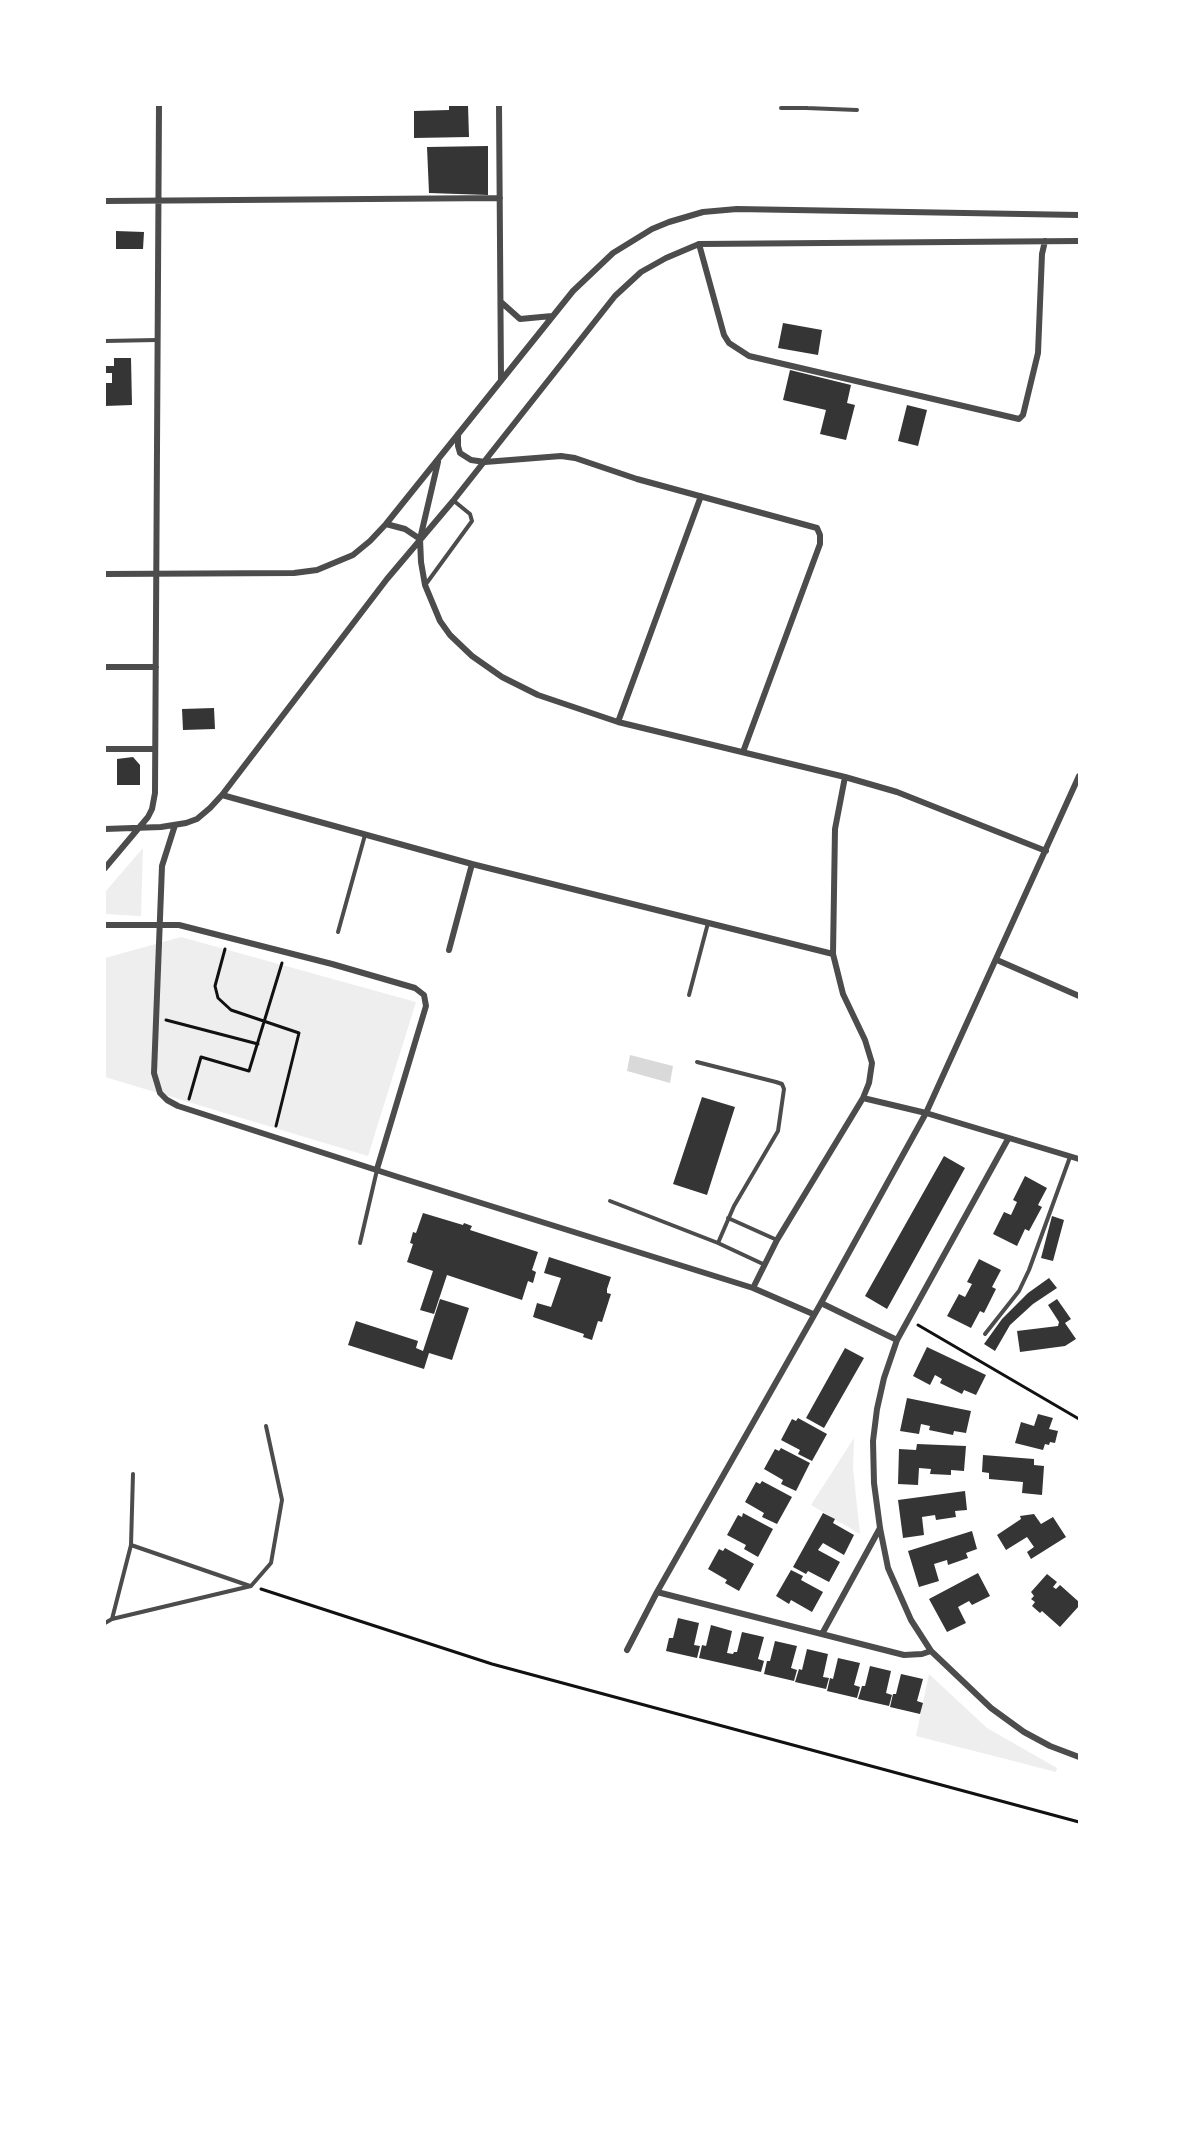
<!DOCTYPE html>
<html>
<head>
<meta charset="utf-8">
<style>
	body { margin:0 }
	#map { position:relative; width:1184px; height:2146px; overflow:hidden; background:#fff; font-family:"PT Sans Narrow",sans-serif }
	canvas { display:block }
	.frame { position:absolute; inset:0; border:106px solid #fff; pointer-events:none }
</style>
</head>
<body>
<div id="map">
<canvas width="1184" height="2146"></canvas>
<div class="frame"></div>
</div>
<script>
const context = document.querySelector('canvas').getContext('2d');
context.lineJoin = 'round';
function paint(path, color) { context.fillStyle = color; context.fill(path, 'evenodd'); }
const poly = rows => new Path2D(rows.map(r => 'M' + r).join(''));
function strokePath(path, color, width, dash) { context.strokeStyle = color; context.lineWidth = width; context.lineCap = dash ? 'butt' : 'round'; context.setLineDash(dash || []); context.stroke(path); }
paint(poly([
	[143,848,141,916,105,914,105,892],
	[181,937,416,1002,368,1156,105,1077,105,958],
	[854,1438,853,1468,860,1534,811,1505],
	[929,1674,987,1728,1057,1768,1056,1772,916,1736]
]), '#eee');
paint(poly([
	[630,1055,673,1066,670,1083,627,1071]
]), '#d9d9d9');
paint(poly([
	[449,105,468,105,469,137,414,138,414,111,449,110],
	[488,146,488,195,429,193,427,147],
	[116,231,144,232,143,249,116,249],
	[783,323,822,330,818,355,778,348],
	[114,358,131,358,132,405,105,406,105,383,112,383,112,373,105,373,105,366,114,366],
	[790,370,851,385,847,403,855,405,846,440,820,434,826,410,783,400],
	[907,405,927,410,918,446,898,441],
	[214,708,215,729,183,730,182,709],
	[133,757,140,765,140,785,117,785,117,759],
	[702,1097,735,1107,707,1195,673,1184],
	[944,1156,965,1168,887,1309,865,1296],
	[1025,1176,1047,1188,1038,1205,1042,1207,1029,1231,1025,1229,1017,1246,993,1234,1004,1212,1011,1215,1017,1202,1013,1200],
	[423,1213,463,1225,464,1223,472,1226,470,1230,538,1252,532,1270,536,1272,533,1283,528,1281,522,1300,447,1275,434,1314,420,1310,433,1271,407,1262,413,1244,410,1243,413,1232,416,1233],
	[1052,1216,1064,1220,1053,1261,1041,1258],
	[549,1257,611,1277,607,1289,607,1293,611,1294,602,1322,598,1321,592,1340,583,1337,584,1334,533,1317,537,1303,551,1307,561,1278,544,1273],
	[979,1259,1001,1270,992,1287,996,1289,984,1313,980,1311,971,1328,947,1316,959,1294,965,1297,972,1284,967,1282],
	[1049,1278,1057,1288,1033,1304,1010,1325,995,1351,984,1344,1002,1319,1028,1293],
	[440,1299,469,1308,452,1360,429,1353,424,1369,348,1345,356,1321,418,1341,416,1348,423,1351],
	[1057,1299,1071,1319,1065,1323,1076,1339,1065,1346,1020,1352,1017,1331,1058,1326,1059,1322,1048,1305],
	[927,1347,986,1375,976,1395,964,1390,962,1394,940,1383,942,1379,935,1375,930,1385,913,1376],
	[845,1348,864,1358,824,1428,806,1418],
	[907,1398,971,1411,966,1433,954,1431,953,1435,929,1430,930,1426,921,1424,919,1434,900,1431],
	[1038,1414,1053,1418,1049,1429,1058,1431,1055,1443,1050,1442,1049,1445,1045,1444,1043,1450,1015,1443,1021,1422,1034,1426],
	[798,1418,827,1434,812,1461,798,1454,800,1450,781,1440,792,1419,796,1421],
	[917,1444,966,1446,964,1471,951,1470,951,1475,930,1474,931,1469,919,1468,918,1485,898,1484,899,1449,916,1450],
	[781,1448,810,1463,796,1491,781,1484,783,1480,764,1469,775,1449,779,1451],
	[983,1455,1034,1459,1034,1465,1044,1466,1042,1495,1022,1493,1023,1482,989,1479,989,1473,982,1472],
	[762,1481,792,1497,777,1524,762,1517,764,1513,745,1502,756,1482,760,1484],
	[965,1491,967,1510,955,1511,956,1517,936,1520,935,1515,922,1517,924,1535,903,1538,898,1500],
	[743,1513,773,1529,758,1557,744,1549,746,1545,727,1535,738,1515,742,1517],
	[823,1513,835,1519,833,1523,854,1535,844,1555,823,1543,818,1550,840,1562,829,1582,808,1571,806,1574,793,1567],
	[1034,1514,1041,1524,1053,1517,1066,1537,1031,1559,1027,1552,1034,1547,1027,1537,1006,1550,997,1535,1021,1519,1020,1516],
	[972,1531,977,1549,966,1553,968,1558,948,1565,947,1560,934,1564,939,1581,919,1587,908,1551],
	[725,1548,754,1564,739,1591,725,1583,727,1580,708,1569,719,1549,723,1551],
	[791,1570,803,1576,801,1580,823,1592,812,1612,791,1600,789,1604,776,1596],
	[978,1573,990,1596,972,1605,969,1601,958,1607,966,1623,947,1632,929,1599],
	[1047,1574,1057,1582,1053,1587,1056,1589,1060,1585,1079,1602,1079,1606,1060,1627,1042,1611,1040,1613,1032,1606,1035,1602,1031,1599,1034,1596,1031,1592],
	[678,1618,699,1623,694,1645,700,1646,697,1658,666,1651,669,1638,673,1638],
	[711,1625,732,1631,727,1653,733,1654,734,1652,737,1652,742,1632,764,1637,758,1659,764,1661,761,1672,699,1658,702,1645,706,1646],
	[775,1641,797,1646,791,1668,797,1670,794,1681,764,1674,767,1661,770,1661],
	[807,1649,828,1654,823,1677,829,1678,826,1689,795,1682,799,1669,802,1670],
	[838,1658,860,1663,854,1685,860,1687,857,1698,827,1691,830,1678,833,1679],
	[870,1666,891,1671,886,1693,892,1695,889,1706,858,1699,862,1686,865,1686],
	[901,1674,923,1679,917,1701,923,1703,920,1714,890,1707,893,1694,896,1694]
]), '#353535');
strokePath(poly([
	[225,949,215,986,218,998,231,1010,299,1033,276,1126],
	[166,1020,258,1044],
	[189,1099,201,1057,249,1071,282,963],
	[918,1325,1079,1419],
	[261,1589,492,1664,1079,1822]
]), '#111', 3);
strokePath(poly([
	[806,105,806,108,857,110],
	[781,108,806,108],
	[105,341,157,340],
	[426,584,472,521,470,514,454,501],
	[338,932,365,835],
	[689,995,708,923],
	[697,1062,776,1082,782,1084,784,1089,778,1131,734,1206,718,1243],
	[610,1201,718,1243,763,1264],
	[728,1218,777,1240],
	[360,1243,377,1170],
	[985,1334,1019,1291,1029,1270,1070,1157],
	[131,1545,250,1586],
	[112,1619,131,1545,133,1474],
	[105,1623,112,1619,251,1586,271,1563,282,1500,266,1426]
]), '#4c4c4c', 4);
strokePath(poly([
	[499,105,501,379],
	[105,201,500,198],
	[699,244,724,335,729,343,749,356,1019,419,1023,415,1038,353,1042,254,1045,241],
	[501,302,520,319,552,316],
	[458,434,458,446,460,453,471,460,485,462,561,456,575,458,637,479,817,528,820,535,820,544,743,752],
	[438,462,420,539,421,562,425,585,440,621,450,635,472,656,502,677,538,695,618,722,845,777,897,792,1046,851],
	[386,524,405,529,420,539],
	[105,574,294,573,317,570,353,555,370,541,386,524,573,291,613,253,652,229,669,222,703,212,737,209,1079,215],
	[105,667,156,667],
	[618,722,701,496],
	[105,749,155,749],
	[222,795,472,864,833,954],
	[175,825,162,866,154,1073,160,1093,167,1100,178,1106,398,1177,753,1288,813,1314],
	[105,829,161,827,186,823,197,819,210,808,222,795,387,579,453,501,615,296,641,272,666,258,699,244,1079,241],
	[105,868,148,817,152,809,155,793,159,105],
	[105,925,179,925,332,964,415,988,424,995,426,1006,377,1169],
	[449,950,472,864],
	[997,960,1079,996],
	[863,1098,926,1113,1079,1159],
	[1008,1139,897,1340,884,1378,877,1409,873,1441,874,1483,880,1528,888,1568,911,1620,931,1651,991,1708,1024,1732,1050,1746,1079,1757],
	[753,1288,777,1240,863,1098,869,1083,872,1063,865,1040,843,994,833,954,835,829,845,777],
	[821,1303,897,1340],
	[657,1592,904,1655,922,1654,931,1651],
	[822,1634,880,1528],
	[627,1650,657,1592,821,1303,926,1113,1079,776]
]), '#4c4c4c', 6);
</script>
</body>
</html>
